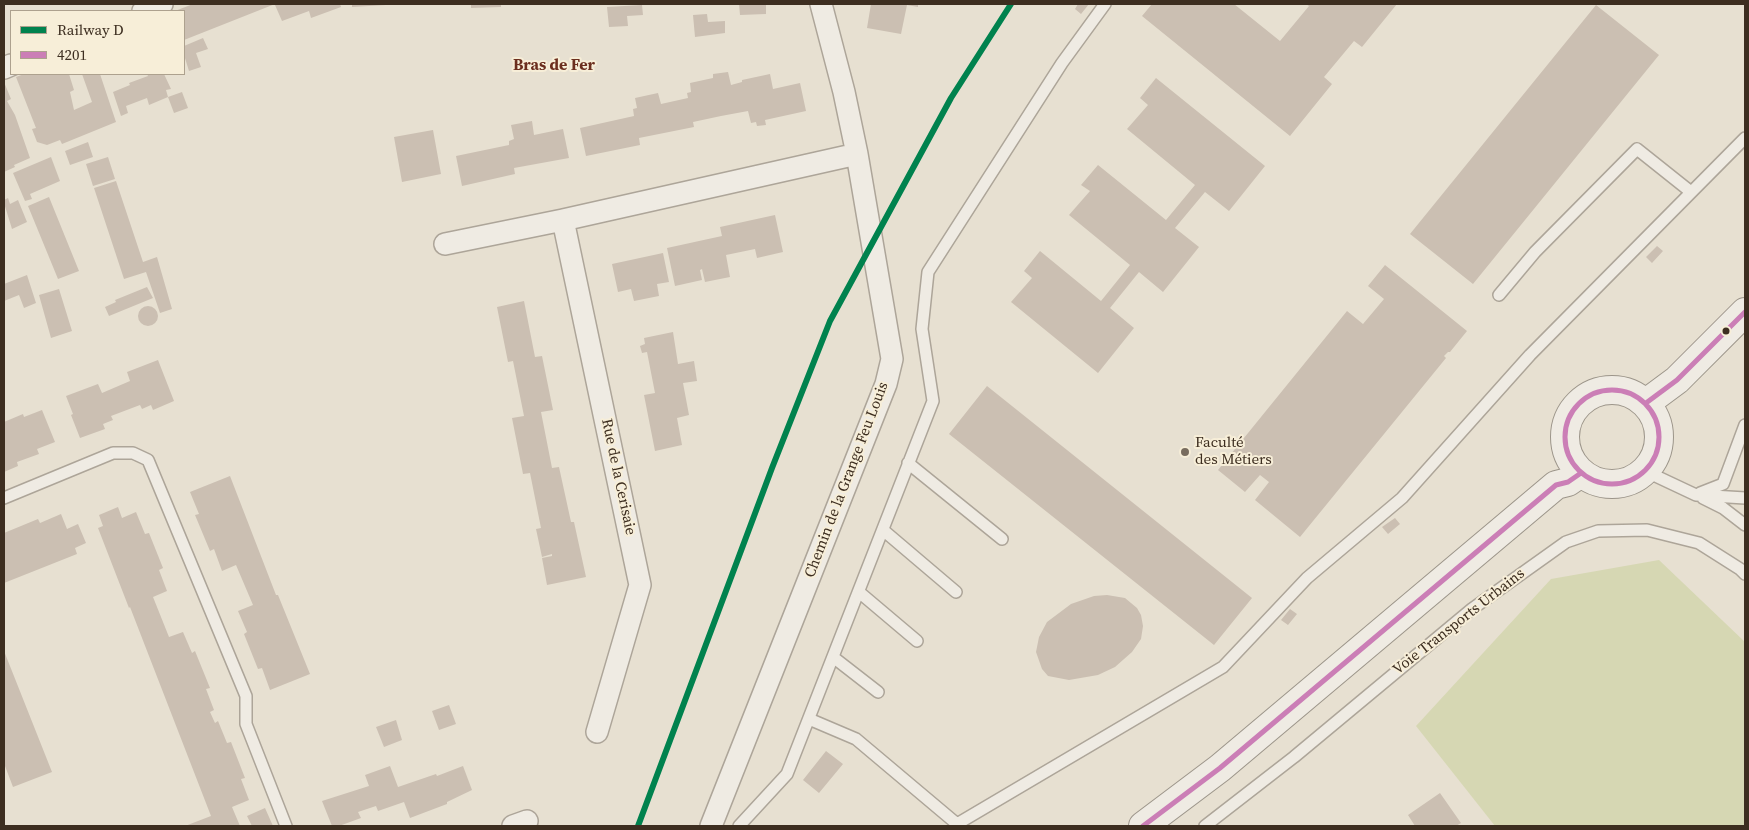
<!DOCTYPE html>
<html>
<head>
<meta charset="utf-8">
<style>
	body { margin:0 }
	#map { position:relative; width:1749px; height:830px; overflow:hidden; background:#e7e0d1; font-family:"Source Serif 4",serif }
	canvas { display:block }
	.frame { position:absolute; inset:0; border:5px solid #3d2e20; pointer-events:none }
	.legend { position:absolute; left:10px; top:10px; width:175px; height:65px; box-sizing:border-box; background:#f7eed8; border:1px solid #ada18e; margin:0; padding:6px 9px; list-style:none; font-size:15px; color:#3d2e20 }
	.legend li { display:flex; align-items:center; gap:10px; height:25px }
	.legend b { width:25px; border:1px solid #ada18e }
</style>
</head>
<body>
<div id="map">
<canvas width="1749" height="830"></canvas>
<div class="frame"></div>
<ul class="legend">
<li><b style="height:6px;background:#00824e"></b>Railway D</li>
<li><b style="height:6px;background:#cb7eb6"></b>4201</li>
</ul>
</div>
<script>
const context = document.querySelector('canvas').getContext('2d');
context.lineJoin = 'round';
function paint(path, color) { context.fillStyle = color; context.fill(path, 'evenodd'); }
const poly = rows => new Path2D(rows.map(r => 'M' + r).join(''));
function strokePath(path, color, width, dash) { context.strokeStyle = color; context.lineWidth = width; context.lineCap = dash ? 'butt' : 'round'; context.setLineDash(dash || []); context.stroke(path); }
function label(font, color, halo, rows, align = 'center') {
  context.font = font + ' "Source Serif 4",serif'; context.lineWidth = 4; context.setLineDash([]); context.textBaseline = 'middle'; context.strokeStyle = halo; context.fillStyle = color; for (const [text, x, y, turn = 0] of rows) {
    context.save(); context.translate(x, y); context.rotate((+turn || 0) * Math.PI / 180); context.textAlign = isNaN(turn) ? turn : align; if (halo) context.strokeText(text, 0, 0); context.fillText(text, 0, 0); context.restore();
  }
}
paint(poly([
	[1659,560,1745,642,1745,826,1495,826,1416,726,1551,579]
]), '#d6d7b3');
paint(poly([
	[193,4,275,4,184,40,184,11,175,11],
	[279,4,340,4,341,7,311,18,309,11,282,21,275,5],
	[352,4,386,4,386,5,352,7],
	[471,4,501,4,501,7,471,8],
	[739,4,766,4,766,14,740,15],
	[871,4,918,4,918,7,907,5,901,34,867,28],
	[1078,4,1089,4,1081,14,1075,9],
	[1152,4,1234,4,1280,41,1309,6,1306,4,1397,4,1362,47,1354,41,1324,77,1332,84,1290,136,1142,16],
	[642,5,643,15,627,16,628,26,609,27,607,7],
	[1596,5,1659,55,1473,284,1410,234],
	[707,14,708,22,725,21,725,33,695,37,693,15],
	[203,38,208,49,196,53,201,67,189,71,184,55,184,46],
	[728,72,731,85,742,82,742,80,770,74,773,89,800,83,806,111,765,120,766,125,757,126,756,122,751,123,748,111,721,116,693,122,694,127,639,138,640,145,586,156,580,128,634,116,633,109,637,108,635,98,658,93,661,104,688,98,687,93,691,92,690,83,713,78,713,74],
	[24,74,69,74,74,90,70,92,74,110,92,102,82,74,100,74,116,122,62,144,60,140,47,145,37,142,32,129,36,128,16,77],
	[147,74,164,74,171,89,166,90,168,97,149,105,147,98,126,106,128,113,121,116,113,92,130,85,129,83,148,76],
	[1156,78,1265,166,1229,211,1205,192,1175,228,1199,247,1163,292,1139,272,1110,308,1134,328,1098,373,1011,302,1032,278,1024,271,1040,251,1101,301,1130,265,1069,215,1090,191,1081,185,1098,165,1166,220,1195,185,1127,129,1148,105,1140,98],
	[4,82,11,99,7,101,15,115,30,158,14,165,15,167,4,172],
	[182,92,188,108,174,113,168,97],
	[532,121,534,135,563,129,569,158,514,168,515,174,462,186,456,156,509,145,509,141,514,139,511,125],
	[433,130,441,174,402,182,394,137],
	[88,142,93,157,70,165,65,151],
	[51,157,60,181,30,194,32,199,25,201,13,173],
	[108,157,115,179,93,186,86,164],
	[116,181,143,262,157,257,172,309,160,313,146,272,124,279,94,188],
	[49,197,79,271,58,279,28,206],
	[8,198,10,204,18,200,27,222,12,229,4,203,4,200],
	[775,215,783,252,757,258,755,249,726,255,730,277,705,282,702,269,700,270,702,280,675,286,667,248,722,236,720,227],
	[1657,246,1663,251,1652,263,1646,257],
	[663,253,669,282,657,284,659,296,634,301,631,289,618,292,612,264],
	[1385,265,1467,331,1450,352,1448,352,1444,356,1446,358,1300,537,1255,500,1269,482,1260,475,1245,492,1218,470,1347,311,1363,324,1384,299,1368,286],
	[27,275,36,303,24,308,19,295,4,301,4,284],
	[147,287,153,298,109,316,105,307,116,302,115,300],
	[59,289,72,331,51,338,39,295],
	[524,301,535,357,542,356,553,410,541,412,552,468,559,467,571,522,574,522,586,577,547,585,542,558,552,556,552,554,542,557,536,529,541,528,530,473,523,474,512,418,524,416,513,361,508,362,497,307],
	'138 316a10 10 0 1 1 20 0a10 10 0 1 1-20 0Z',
	[673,332,678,364,694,361,697,381,683,383,689,415,677,418,682,445,655,451,644,395,655,393,647,352,642,353,640,346,645,344,644,338],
	[158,360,174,401,153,410,151,405,142,409,140,405,111,416,113,420,103,424,105,429,80,438,71,415,73,414,66,396,98,384,102,393,130,381,127,372],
	[987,386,1252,598,1214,645,949,434],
	[42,410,55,442,37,449,39,454,17,462,18,466,4,472,4,422,23,414,24,417],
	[230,476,276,595,278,595,310,674,270,690,262,668,258,669,244,634,247,632,238,611,253,605,236,565,222,571,214,549,210,551,195,515,199,514,190,492],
	[118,507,122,518,136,512,145,534,149,533,163,568,159,570,167,591,153,597,169,637,183,632,192,653,195,651,210,688,206,689,214,710,210,712,215,723,218,721,227,743,231,742,245,778,241,779,249,800,232,807,240,826,185,826,211,816,130,607,129,608,98,528,103,526,99,515],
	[61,514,67,529,78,524,86,543,75,548,77,554,4,583,4,533,38,519,40,523],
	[1395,518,1400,524,1388,534,1382,527],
	[1107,595,1125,598,1137,608,1141,615,1143,626,1141,639,1132,652,1115,667,1098,675,1069,680,1048,676,1042,669,1036,652,1039,637,1047,622,1071,604,1094,596],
	[1290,609,1297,614,1288,625,1281,620],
	[4,651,52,772,13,787,5,766,4,767],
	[449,705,456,724,439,730,432,711],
	[396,720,402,740,384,747,376,727],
	[826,751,843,764,819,793,803,780],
	[390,766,398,787,436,774,437,776,463,766,472,790,447,802,447,804,410,818,404,802,378,811,376,806,358,812,361,818,339,826,332,826,322,801,369,786,365,775],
	[1440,793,1461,823,1456,826,1415,826,1408,815],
	[265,808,273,826,252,826,247,816]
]), '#cbbfb2');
const lane = poly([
	[1499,295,1535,252,1637,149,1691,192],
	[908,463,1002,539],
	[1645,471,1696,495,1745,498],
	[1700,493,1723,484,1745,425],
	[4,498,113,453,133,453,148,460,246,696,246,724,286,826],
	[1703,498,1723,508,1745,525],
	[883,530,956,592],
	[859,592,917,641],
	[833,657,878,692],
	[809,719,856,739,957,824,1223,667,1307,578,1402,498,1530,355,1745,138],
	[739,826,787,774,933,401,922,329,928,272,1062,63,1105,4],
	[1205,826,1294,757,1472,609,1566,542,1598,531,1647,530,1699,543,1740,569,1745,574]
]);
const street = poly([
	[143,11,162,4],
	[4,68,11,65],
	[445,244,563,220],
	[597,732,640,585,563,220,857,154],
	[513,826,527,821],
	[711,826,886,384,892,359,857,154,844,92,821,4]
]);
const secondary = poly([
	'1565 437a47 47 0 1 1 94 0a47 47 0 1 1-94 0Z',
	[1646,403,1677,380,1745,312],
	[1143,826,1220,768,1556,485,1568,482,1581,473]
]);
strokePath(lane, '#ada599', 14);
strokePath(street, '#ada599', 24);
strokePath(secondary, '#9c958a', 30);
strokePath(lane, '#efebe3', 11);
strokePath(street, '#efebe3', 21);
strokePath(secondary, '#efebe3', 28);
strokePath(poly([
	'1565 437a47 47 0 1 1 94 0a47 47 0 1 1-94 0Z',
	[1646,403,1677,380,1745,312],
	[1143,826,1220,768,1556,485,1568,482,1581,473]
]), '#cb7eb6', 5);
strokePath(poly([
	[638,826,772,468,830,321,951,98,1011,4]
]), '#00824e', 6);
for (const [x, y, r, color] of [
	[1726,331,4.5,"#3d2e20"],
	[1185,452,5,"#786c5e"]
]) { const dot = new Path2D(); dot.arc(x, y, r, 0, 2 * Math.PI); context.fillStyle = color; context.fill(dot); strokePath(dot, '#f7eed8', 2); }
label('15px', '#3d2e20', '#f7eed8', [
	["Faculté",1195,443],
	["des Métiers",1195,460]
], 'left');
label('15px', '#3d2e20', '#f7eed8', [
	["Rue de la Cerisaie",618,477,78],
	["Chemin de la Grange Feu Louis",847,480,-69],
	["Voie Transports Urbains",1459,622,-38]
]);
label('bold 16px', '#6b2e1e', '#f7eed8', [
	["Bras de Fer",554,66]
]);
</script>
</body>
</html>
